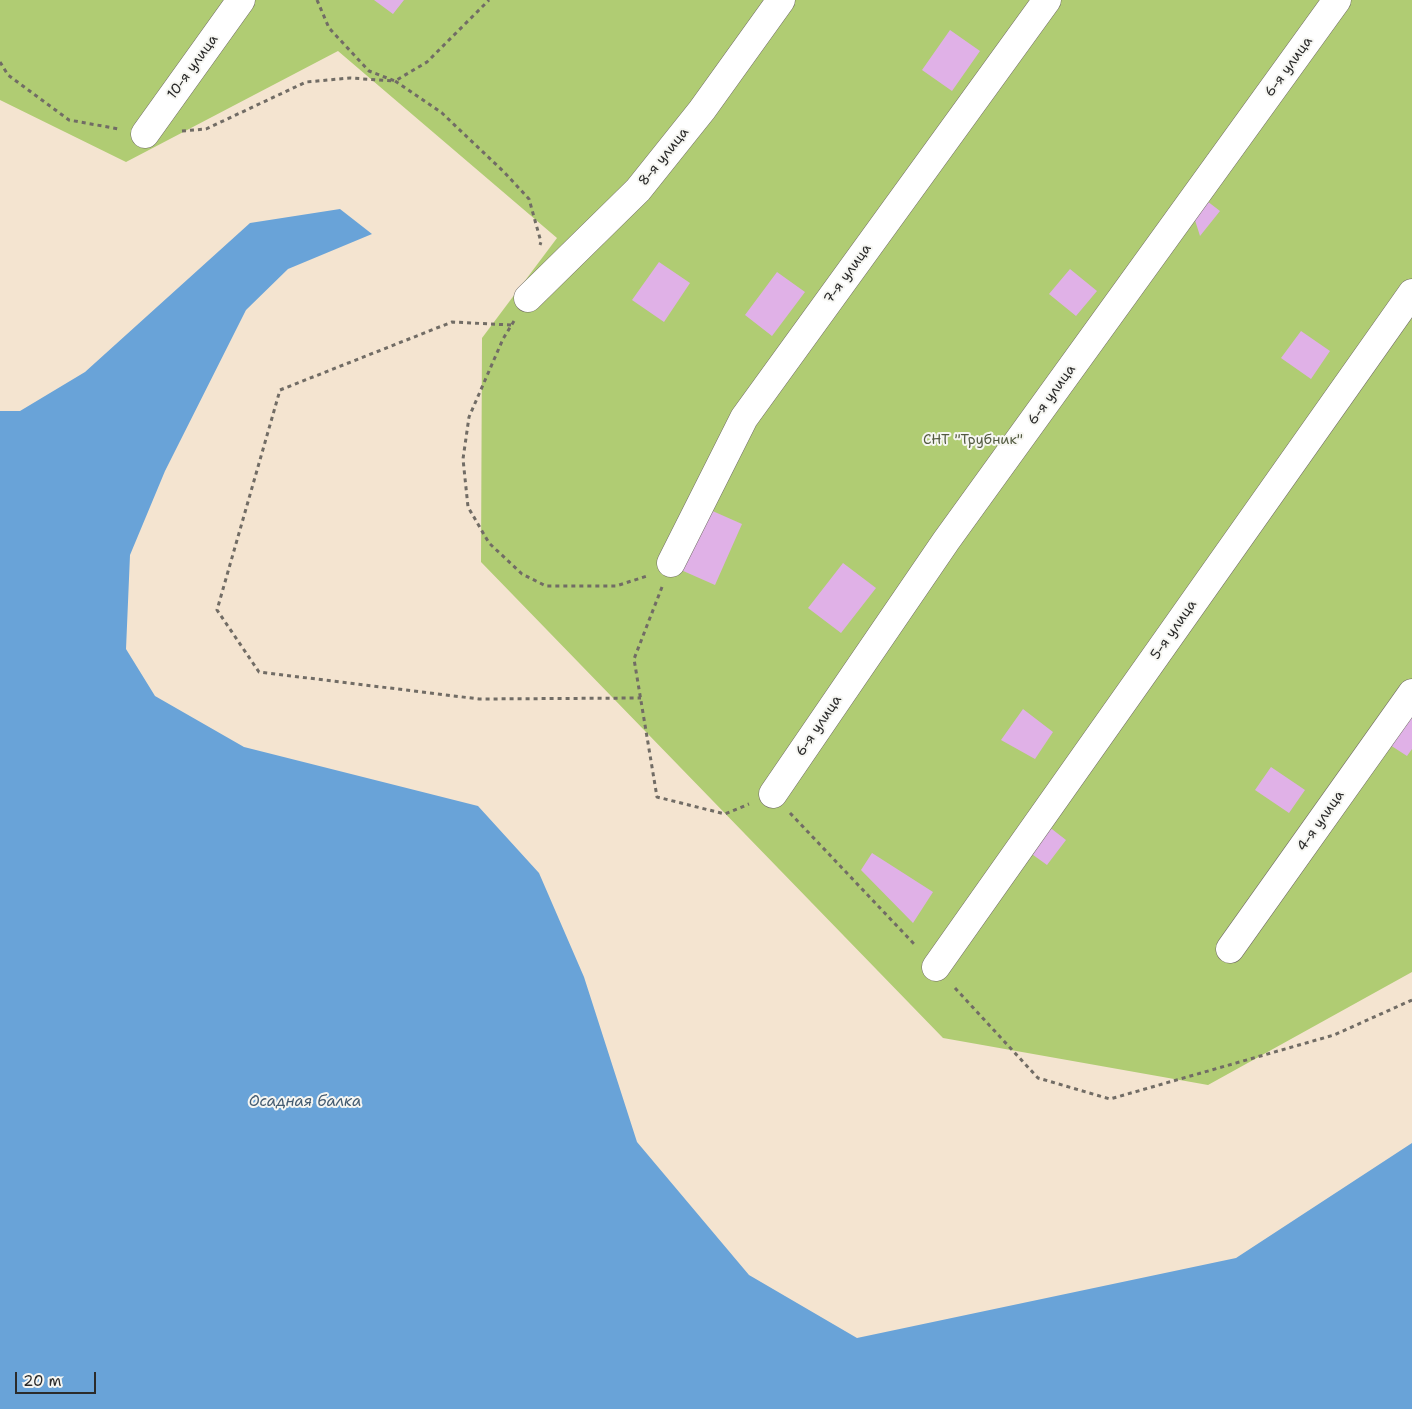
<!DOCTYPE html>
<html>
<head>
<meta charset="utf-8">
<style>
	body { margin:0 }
	#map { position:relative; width:1412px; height:1409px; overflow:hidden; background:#f4e4d0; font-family:"Shantell Sans",sans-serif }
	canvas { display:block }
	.scale { position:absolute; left:15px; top:1372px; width:81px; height:22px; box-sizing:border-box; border:2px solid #2b2b2b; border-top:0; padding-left:6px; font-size:15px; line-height:18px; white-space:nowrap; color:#2b2b2b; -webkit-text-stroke:4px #f6f6f2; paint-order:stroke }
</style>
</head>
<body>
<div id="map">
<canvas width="1412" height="1409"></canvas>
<div class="scale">20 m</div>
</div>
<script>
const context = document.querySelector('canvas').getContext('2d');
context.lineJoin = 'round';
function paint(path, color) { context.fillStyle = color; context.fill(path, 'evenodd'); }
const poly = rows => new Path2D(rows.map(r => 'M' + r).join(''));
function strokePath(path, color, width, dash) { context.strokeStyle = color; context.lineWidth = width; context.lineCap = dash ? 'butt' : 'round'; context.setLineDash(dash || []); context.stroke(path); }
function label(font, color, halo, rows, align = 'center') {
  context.font = font + ' "Shantell Sans",sans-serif'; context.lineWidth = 4; context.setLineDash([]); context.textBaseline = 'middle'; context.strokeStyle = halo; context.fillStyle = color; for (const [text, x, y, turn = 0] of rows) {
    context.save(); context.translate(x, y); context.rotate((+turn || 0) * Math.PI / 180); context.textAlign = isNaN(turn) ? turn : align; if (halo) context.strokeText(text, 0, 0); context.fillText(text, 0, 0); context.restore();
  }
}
paint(poly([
	[0,0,1412,0,1412,972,1208,1085,943,1038,481,562,482,338,557,238,338,51,126,162,0,100]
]), '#b0cc73');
paint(poly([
	[340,209,372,234,288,269,246,310,165,471,130,555,126,649,155,696,244,747,478,806,539,873,584,977,637,1142,749,1275,857,1338,1236,1258,1412,1143,1412,1409,0,1409,0,411,20,411,85,372,250,223]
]), '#69a3d8');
paint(poly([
	[374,0,404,0,393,14],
	[950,30,980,51,952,91,922,70],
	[1207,201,1220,211,1200,236,1194,217],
	[659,262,690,283,664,322,632,300],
	[1070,269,1097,291,1076,316,1049,294],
	[777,272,805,292,772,336,745,315],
	[1301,331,1330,351,1311,379,1281,358],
	[708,509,742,524,715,585,681,570],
	[843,563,876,588,841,633,808,608],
	[1023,709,1053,732,1035,759,1001,740],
	[1412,710,1412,749,1407,756,1390,745],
	[1271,767,1305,790,1289,813,1255,790],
	[1048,826,1066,840,1047,865,1029,852],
	[872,853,933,892,913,923,861,870]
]), '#e0b1e7');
const minor = poly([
	[145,134,241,0],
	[528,298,638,190,702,110,781,0],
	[671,563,744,418,1047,0],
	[773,794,946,541,1337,0],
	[1230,949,1412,693],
	[936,967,1412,293]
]);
strokePath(minor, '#716c65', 29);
strokePath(poly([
	[317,0,329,28,369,71,395,81,427,62,489,0],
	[0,62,8,75,69,120,119,129],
	[182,131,206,129,306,82,350,78,395,81,442,113,505,173,529,199,541,242,540,245],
	[514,321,503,339,469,417,463,459,468,507,489,543,522,574,546,586,616,586,647,576],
	[511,325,452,322,280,390,217,610,259,672,479,699,641,698],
	[662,587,634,659,657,797,725,814,749,804],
	[790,813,916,946],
	[955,988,1038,1078,1110,1099,1334,1035,1412,1000]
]), '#716c65', 3, [4, 4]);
strokePath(minor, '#fff', 28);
label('14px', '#2b2b2b', '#f6f6f2', [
	["10-я улица",193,67,-54],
	["6-я улица",1289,67,-54],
	["8-я улица",664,157,-51],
	["7-я улица",848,274,-54],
	["6-я улица",1052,395,-54],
	["5-я улица",1174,630,-55],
	["6-я улица",819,726,-56],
	["4-я улица",1321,821,-55]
]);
label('14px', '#535b41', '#f6f6f2', [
	["СНТ \"Трубник\"",973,440]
]);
label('italic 15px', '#445b70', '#f6f6f2', [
	["Осадная балка",305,1102]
]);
</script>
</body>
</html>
